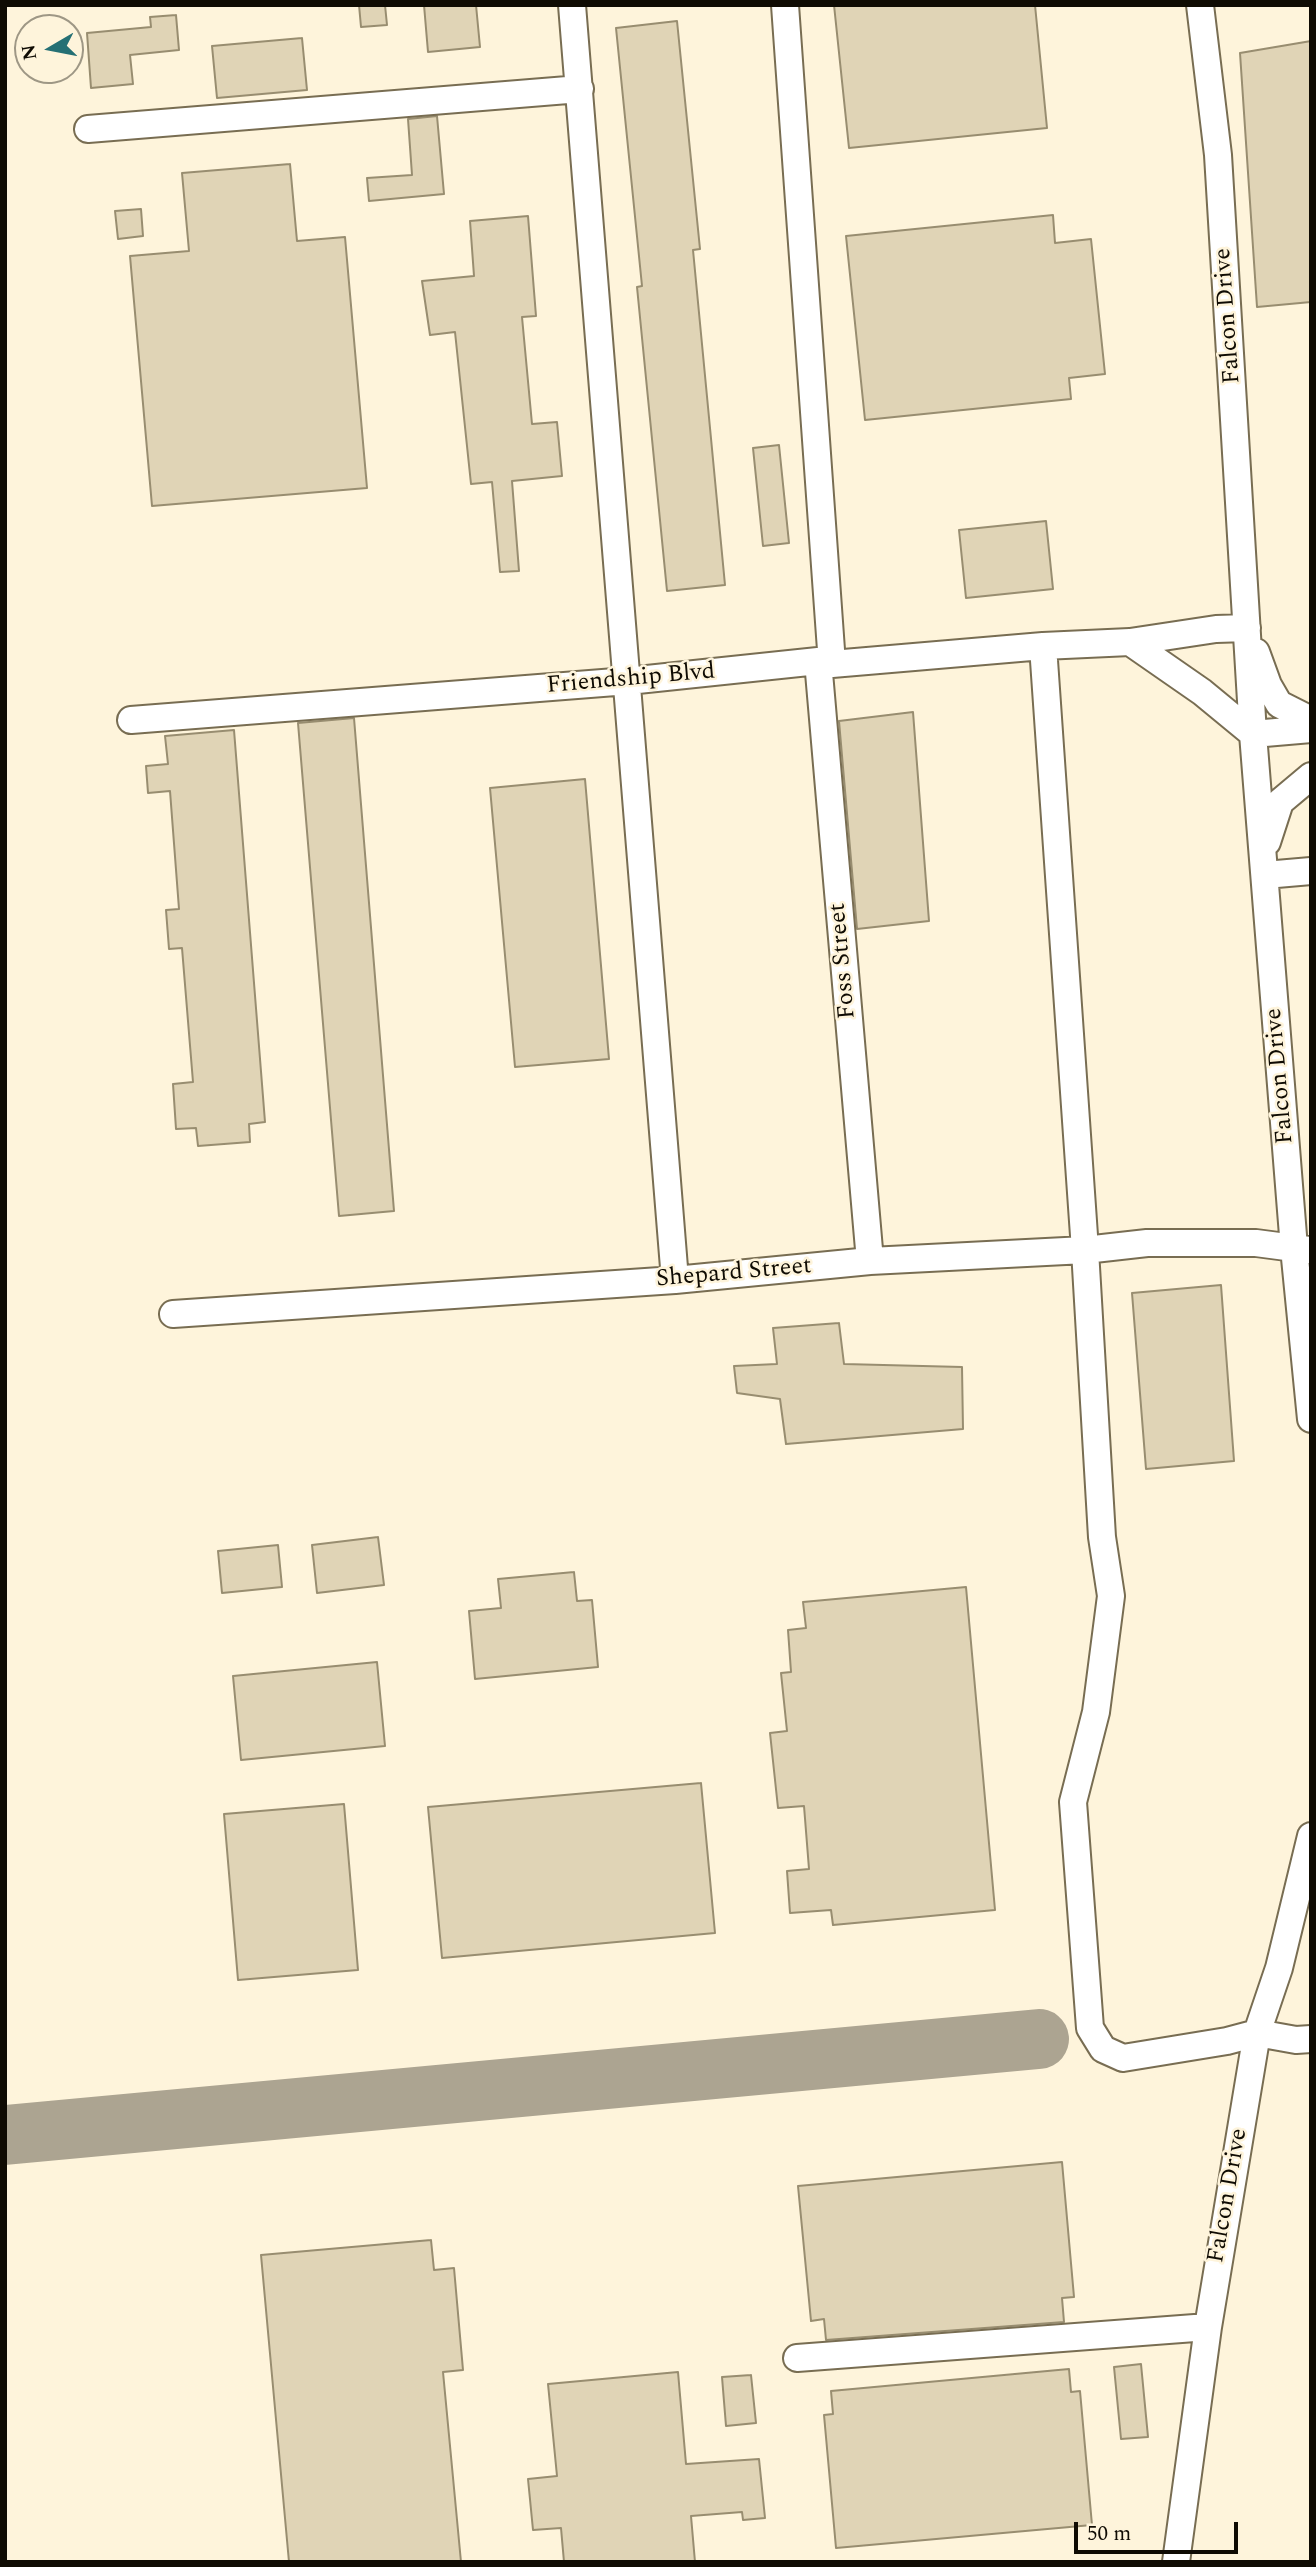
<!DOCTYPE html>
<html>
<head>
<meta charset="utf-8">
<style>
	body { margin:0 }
	#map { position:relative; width:1316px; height:2567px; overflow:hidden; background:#fef4db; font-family:Spectral,serif }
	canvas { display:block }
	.frame { position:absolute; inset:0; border:7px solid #0f0b03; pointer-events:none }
	.north { position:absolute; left:14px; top:14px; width:70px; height:70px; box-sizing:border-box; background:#fef4db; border:2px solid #9e9785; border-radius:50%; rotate:260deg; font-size:19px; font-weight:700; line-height:28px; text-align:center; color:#0f0b03 }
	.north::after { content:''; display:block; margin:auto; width:24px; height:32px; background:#257074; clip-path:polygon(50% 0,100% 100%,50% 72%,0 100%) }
	.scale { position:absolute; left:1074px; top:2522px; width:164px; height:32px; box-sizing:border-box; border:4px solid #0f0b03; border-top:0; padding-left:9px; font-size:21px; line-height:24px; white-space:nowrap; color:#0f0b03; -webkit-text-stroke:5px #fef4db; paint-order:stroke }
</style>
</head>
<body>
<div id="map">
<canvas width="1316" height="2567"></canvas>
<div class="frame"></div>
<div class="north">N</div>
<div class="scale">50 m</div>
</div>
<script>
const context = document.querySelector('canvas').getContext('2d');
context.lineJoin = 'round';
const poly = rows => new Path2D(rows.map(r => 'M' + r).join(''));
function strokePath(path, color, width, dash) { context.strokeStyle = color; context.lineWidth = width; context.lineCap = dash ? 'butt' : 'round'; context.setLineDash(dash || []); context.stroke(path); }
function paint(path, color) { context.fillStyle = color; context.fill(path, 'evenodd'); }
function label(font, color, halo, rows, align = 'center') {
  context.font = font + ' Spectral,serif'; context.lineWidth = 5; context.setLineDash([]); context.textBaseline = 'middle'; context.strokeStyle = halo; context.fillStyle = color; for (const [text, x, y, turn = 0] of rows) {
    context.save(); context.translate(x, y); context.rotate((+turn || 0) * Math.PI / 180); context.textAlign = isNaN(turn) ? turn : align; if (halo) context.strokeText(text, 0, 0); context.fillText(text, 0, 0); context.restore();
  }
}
strokePath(poly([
	[5,2135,1039,2039]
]), '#aca491', 60);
const building = poly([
	[359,5,385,5,387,25,361,27,359,5],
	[424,5,476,5,480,47,428,52,424,5],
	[834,5,1035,5,1047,128,849,148,834,5],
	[176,15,179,50,130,55,133,84,91,88,87,33,151,27,150,17,176,15],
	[677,21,700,249,693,250,725,585,667,591,637,287,642,286,616,28,677,21],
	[302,38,307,90,217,98,212,46,302,38],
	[1311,41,1311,302,1257,307,1240,53,1311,41],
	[437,116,444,194,369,201,367,178,412,175,408,119,437,116],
	[290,164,297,241,345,237,367,488,152,506,130,256,189,251,182,173,290,164],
	[141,209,143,236,118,239,115,211,141,209],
	[1053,215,1055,243,1091,239,1105,374,1069,378,1071,399,865,420,846,236,1053,215],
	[528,216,536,316,522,317,532,424,557,422,562,476,512,481,519,571,500,572,492,482,471,484,455,332,430,335,422,281,474,276,470,221,528,216],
	[779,445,789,543,763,546,753,448,779,445],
	[1046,521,1053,589,966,598,959,530,1046,521],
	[913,712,929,921,857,929,839,721,913,712],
	[354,718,394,1211,339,1216,298,723,354,718],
	[234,730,265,1122,249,1124,250,1142,198,1146,196,1128,176,1129,173,1084,193,1082,182,948,169,949,166,910,179,909,170,791,148,793,146,766,168,764,165,736,234,730],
	[585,779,609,1059,515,1067,490,788,585,779],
	[1221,1285,1234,1461,1146,1469,1132,1293,1221,1285],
	[839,1323,844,1364,962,1367,963,1429,786,1444,780,1399,737,1393,734,1366,777,1364,773,1328,839,1323],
	[378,1537,384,1585,317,1593,312,1545,378,1537],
	[278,1545,282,1587,222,1593,218,1551,278,1545],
	[574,1572,577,1601,592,1600,598,1667,475,1679,469,1611,501,1608,498,1579,574,1572],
	[966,1587,995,1910,833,1925,831,1910,790,1913,787,1871,809,1869,804,1806,778,1808,770,1733,787,1731,781,1673,791,1672,788,1630,806,1628,803,1602,966,1587],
	[377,1662,385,1746,241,1760,233,1676,377,1662],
	[701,1783,715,1933,442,1958,428,1807,701,1783],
	[344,1804,358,1970,238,1980,224,1814,344,1804],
	[1062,2162,1074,2297,1062,2298,1064,2322,826,2340,824,2319,811,2321,798,2186,1062,2162],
	[431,2240,434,2270,454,2268,463,2370,443,2372,461,2562,289,2562,261,2255,431,2240],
	[1141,2364,1148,2437,1121,2439,1114,2367,1141,2364],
	[1069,2369,1071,2392,1080,2391,1092,2525,836,2548,824,2415,833,2414,831,2391,1069,2369],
	[678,2372,686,2464,759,2459,765,2518,743,2520,742,2512,691,2516,695,2562,564,2562,561,2528,533,2530,528,2479,557,2476,548,2384,678,2372],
	[751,2375,756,2423,726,2426,722,2377,751,2375]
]);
paint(building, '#e0d4b6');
strokePath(building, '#988d70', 2);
const minor = poly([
	[572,5,675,1280],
	[785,5,832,664],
	[1200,5,1218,155,1253,734,1294,1248,1311,1419],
	[88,129,580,89],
	[1130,642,1202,692,1253,734],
	[1043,646,1085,1250,1102,1537,1111,1596,1096,1712,1073,1802,1090,2028,1103,2049,1123,2058,1227,2041,1257,2033,1296,2040,1311,2039],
	[1256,652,1268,685,1279,704,1311,720],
	[818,661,870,1261],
	[131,720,628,681,818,661,832,664,1043,646,1130,642,1216,629,1247,628],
	[1253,734,1311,729],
	[1267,842,1280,802,1311,776],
	[1265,875,1311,871],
	[173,1314,675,1280,870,1261,1085,1250,1147,1243,1256,1243,1309,1250],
	[797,2358,1208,2327],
	[1176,2562,1208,2327,1257,2033,1279,1968,1311,1836]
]);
strokePath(minor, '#786d52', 30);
strokePath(minor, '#fff', 26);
label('24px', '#0f0b03', '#fef4db', [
	["Falcon Drive",1229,316,-94],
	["Friendship Blvd",631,680,-5],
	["Foss Street",844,961,-95],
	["Falcon Drive",1281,1076,-95],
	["Shepard Street",734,1274,-5],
	["Falcon Drive",1229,2196,-80]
]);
</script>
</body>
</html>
